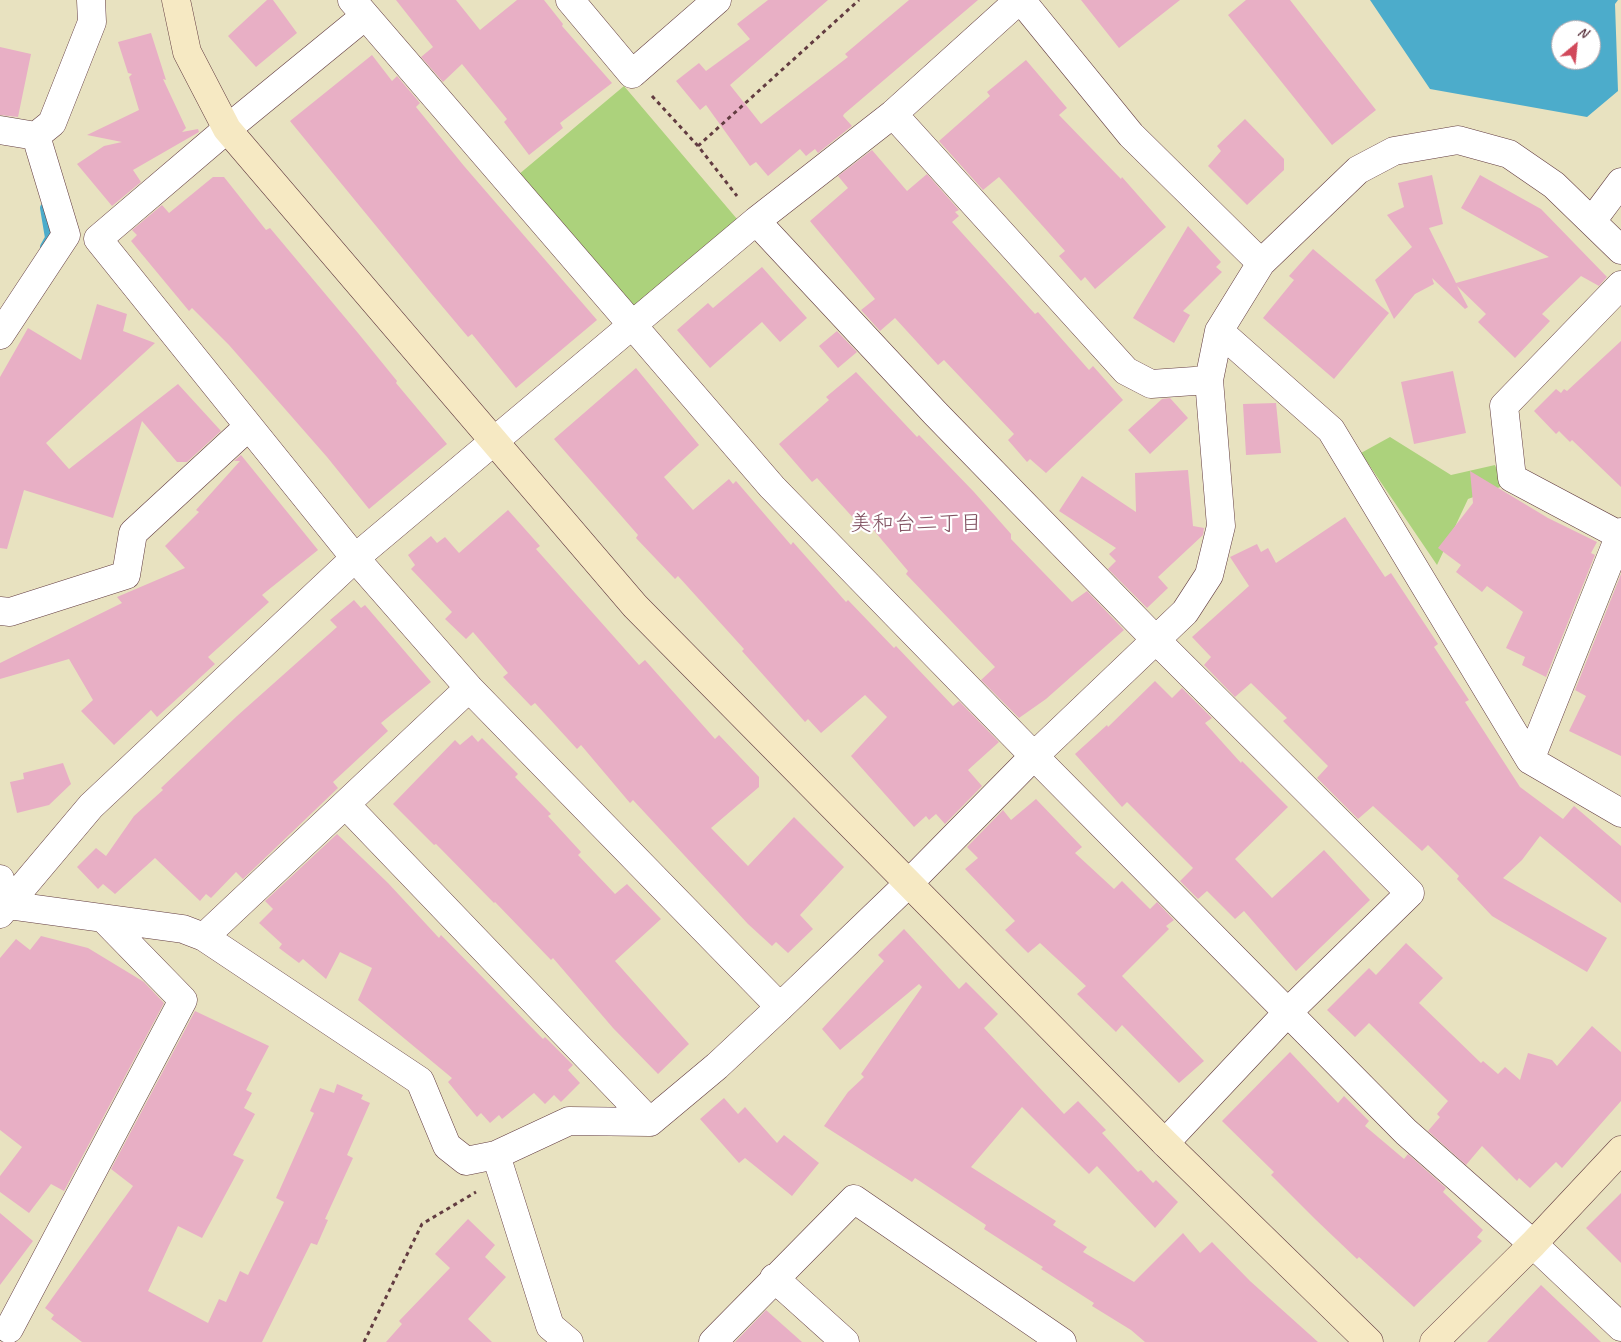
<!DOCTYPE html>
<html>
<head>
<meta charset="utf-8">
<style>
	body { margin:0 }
	#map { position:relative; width:1621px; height:1342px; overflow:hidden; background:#e8e2c0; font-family:Caveat,sans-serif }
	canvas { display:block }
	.north { position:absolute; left:1551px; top:20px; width:50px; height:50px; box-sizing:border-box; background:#fff; border:1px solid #b7a5aa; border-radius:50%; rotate:28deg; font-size:14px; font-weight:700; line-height:20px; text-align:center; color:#4a1f2b }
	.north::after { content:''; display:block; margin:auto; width:18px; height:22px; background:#d1495b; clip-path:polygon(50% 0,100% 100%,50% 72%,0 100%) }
</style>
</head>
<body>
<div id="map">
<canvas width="1621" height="1342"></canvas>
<div class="north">N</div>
</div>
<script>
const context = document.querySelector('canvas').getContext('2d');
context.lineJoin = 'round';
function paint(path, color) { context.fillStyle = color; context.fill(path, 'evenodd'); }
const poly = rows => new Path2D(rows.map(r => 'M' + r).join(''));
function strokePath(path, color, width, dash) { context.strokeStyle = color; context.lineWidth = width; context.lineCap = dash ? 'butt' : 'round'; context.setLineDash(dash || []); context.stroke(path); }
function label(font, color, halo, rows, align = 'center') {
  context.font = font + ' Caveat,"Klee One",sans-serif'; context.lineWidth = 4.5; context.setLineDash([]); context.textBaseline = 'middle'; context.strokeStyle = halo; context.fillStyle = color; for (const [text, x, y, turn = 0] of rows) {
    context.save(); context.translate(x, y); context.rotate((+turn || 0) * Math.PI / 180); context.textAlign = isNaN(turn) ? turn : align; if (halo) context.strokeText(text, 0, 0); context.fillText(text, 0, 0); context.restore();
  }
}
paint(poly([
	[624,86,737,219,631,308,518,175],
	[1390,437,1451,475,1495,465,1503,486,1468,499,1437,565,1361,453]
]), '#acd27c');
paint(poly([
	[1370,0,1618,0,1615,4,1618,91,1587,117,1430,89],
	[1561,30,1591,30,1591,60,1561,60]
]), '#4caccb');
strokePath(poly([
	[45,247,50,238,45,208]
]), '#4caccb', 10);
paint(poly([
	[267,0,273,0,297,33,256,67,228,36],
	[396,0,456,0,480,30,517,0,544,0,563,24,562,26,612,83,560,123,563,128,529,155,504,122,507,119,462,64,443,82,421,57,433,47],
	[768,0,828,0,730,85,761,124,848,57,845,54,909,0,978,0,844,114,843,116,852,126,818,153,815,149,806,156,800,149,768,176,756,162,750,166,706,105,700,110,676,81,699,63,706,71,750,39,737,24],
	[1081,0,1180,0,1119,48],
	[1246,0,1290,0,1376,110,1332,145,1228,15],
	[151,33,166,80,163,79,186,128,182,132,198,129,199,132,133,170,141,182,112,206,77,164,104,146,122,142,87,135,139,110,129,77,132,74,128,73,118,42],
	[0,47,31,54,18,117,0,115],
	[372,55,392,81,397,76,420,103,416,107,464,166,597,320,516,388,472,334,468,337,431,293,290,121],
	[1026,60,1067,108,1059,115,1121,179,1122,177,1166,227,1095,289,1085,277,1081,281,1059,256,1065,251,999,177,983,190,939,141,990,96,987,92],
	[1245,119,1284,159,1284,170,1247,205,1208,166,1221,151,1217,146],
	[872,150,907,191,927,174,959,210,955,212,959,216,952,222,1035,314,1038,312,1089,370,1093,366,1123,400,1046,473,1030,459,1027,462,1008,440,1014,434,944,360,938,365,895,318,880,331,861,310,875,299,810,221,848,188,838,176],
	[1432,175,1443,224,1429,228,1456,283,1549,257,1461,208,1480,175,1541,209,1607,277,1599,286,1581,276,1542,314,1550,321,1515,358,1478,322,1486,314,1457,286,1468,307,1465,309,1432,278,1434,284,1415,294,1394,319,1375,280,1412,247,1387,215,1404,207,1398,183],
	[213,177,224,177,266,230,270,228,358,333,397,381,396,383,447,444,369,509,327,457,229,345,192,308,189,311,131,241,137,235,132,230,162,205,169,213],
	[1188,226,1221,262,1216,267,1222,272,1183,311,1190,315,1174,343,1133,318],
	[1313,249,1389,313,1334,379,1263,318,1294,280,1289,276],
	[762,267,807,318,780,342,762,322,710,368,677,330,708,303,713,308],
	[97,304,127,314,123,331,155,343,46,443,69,469,178,384,221,431,187,462,177,462,142,421,113,518,24,490,7,549,0,548,0,377,28,328,81,360],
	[837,331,857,352,838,368,819,346],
	[1621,341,1621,487,1572,440,1570,442,1559,431,1556,434,1534,411,1556,389,1561,393,1564,389,1567,391],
	[636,368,699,445,664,477,693,510,729,479,733,484,736,481,791,545,793,542,846,602,848,600,894,648,896,646,953,706,959,701,999,742,968,770,982,786,945,824,936,814,929,820,926,816,914,827,851,756,887,717,865,695,821,733,808,719,805,722,742,651,744,649,678,576,675,579,636,538,638,535,554,439],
	[1453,371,1466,433,1414,444,1401,382],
	[856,372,917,437,919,435,974,492,1011,534,1011,539,1072,602,1087,591,1124,630,1046,699,1019,718,981,680,995,667,906,574,908,571,871,527,866,532,817,478,812,482,779,444,829,400,826,397],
	[1170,398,1188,418,1150,454,1128,430,1162,399],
	[1276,403,1281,453,1246,455,1243,404],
	[241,455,318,550,262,595,269,602,208,657,215,664,157,717,151,710,114,745,81,711,93,700,69,659,0,679,0,663,122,603,117,597,185,568,165,546,199,512,196,510,240,461,234,461],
	[1188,470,1193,526,1204,528,1203,535,1158,577,1168,588,1147,608,1108,569,1116,561,1109,554,1116,548,1059,511,1082,476,1136,512,1135,473],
	[1470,471,1548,518,1597,542,1591,553,1595,555,1546,677,1522,665,1525,657,1506,648,1523,612,1487,586,1482,592,1456,572,1461,565,1438,548,1473,503],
	[508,510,540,546,536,549,639,665,645,660,715,739,719,735,759,777,759,787,711,828,748,866,794,817,844,867,800,915,813,929,788,953,776,942,772,946,748,924,633,800,630,803,581,745,577,749,535,703,531,706,503,677,508,673,473,632,466,639,445,619,452,612,411,569,415,565,408,555,431,536,437,543,445,537,459,553],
	[1345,517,1385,577,1391,573,1438,644,1434,647,1469,700,1465,702,1520,787,1563,819,1574,806,1621,846,1621,903,1540,836,1522,860,1503,878,1607,938,1587,972,1492,916,1457,879,1459,876,1428,845,1422,851,1373,806,1358,819,1317,778,1328,766,1283,721,1287,718,1251,683,1235,697,1204,665,1211,657,1192,637,1249,586,1230,557,1257,544,1261,552,1268,548,1276,563],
	[1621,574,1621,756,1569,731,1586,696,1575,690],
	[354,600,361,608,365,605,431,682,381,723,388,731,333,782,338,788,243,879,236,872,211,898,206,894,200,901,155,858,115,894,103,884,98,889,77,867,96,848,106,856,134,816,163,790,161,788,237,716,337,627,330,620],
	[1155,681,1172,698,1182,688,1212,718,1205,723,1241,763,1242,761,1288,807,1235,859,1272,898,1324,850,1370,900,1296,971,1244,911,1235,919,1207,891,1198,899,1180,881,1193,868,1127,802,1122,807,1075,754,1107,725,1108,727],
	[472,735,478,742,482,738,518,774,515,777,551,814,548,816,581,852,578,855,615,894,627,884,661,919,615,961,689,1044,658,1074,613,1028,553,958,551,960,495,902,494,903,436,844,434,845,393,804,455,740,460,745],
	[63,763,71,784,49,805,17,813,10,782,24,779,23,773],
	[1036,799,1082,847,1075,853,1114,889,1122,881,1150,909,1157,902,1174,920,1166,926,1169,929,1122,976,1204,1061,1179,1083,1122,1025,1116,1032,1077,994,1086,986,1040,943,1028,953,1005,930,1015,921,965,869,978,858,967,847,1003,810,1011,820],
	[337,834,388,883,439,938,441,935,543,1039,545,1037,573,1065,568,1070,580,1083,561,1102,554,1095,545,1104,534,1093,502,1119,499,1115,490,1123,481,1113,477,1117,448,1082,452,1078,358,1000,372,968,340,952,326,979,303,959,299,963,279,948,282,944,259,923,273,909,265,901],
	[904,929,959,989,966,982,998,1014,984,1028,1064,1114,1078,1101,1106,1130,1102,1133,1138,1172,1141,1170,1153,1183,1156,1180,1178,1202,1155,1228,1097,1166,1089,1174,1022,1107,971,1167,1056,1221,1053,1225,1087,1247,1083,1252,1134,1282,1183,1233,1200,1253,1212,1242,1250,1281,1318,1342,1145,1342,1131,1330,1092,1306,1094,1303,1041,1269,1043,1267,984,1229,986,1225,915,1178,912,1182,824,1126,848,1092,864,1077,861,1074,922,987,919,984,840,1050,822,1029,884,961,878,955],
	[41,936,88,948,144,982,164,1003,64,1191,51,1184,29,1213,0,1192,0,1176,22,1147,0,1130,0,958,16,939,30,950],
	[1406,943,1443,978,1419,1003,1481,1063,1483,1061,1498,1074,1505,1067,1520,1080,1528,1053,1552,1060,1557,1066,1592,1026,1621,1052,1621,1101,1562,1168,1556,1162,1530,1188,1519,1178,1517,1181,1482,1146,1466,1165,1428,1131,1440,1117,1437,1114,1448,1101,1369,1023,1355,1037,1327,1010,1369,968,1376,975],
	[195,1011,269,1046,246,1090,252,1093,244,1108,255,1114,233,1155,244,1160,202,1238,178,1226,148,1291,208,1323,219,1299,226,1302,240,1271,248,1275,284,1202,276,1198,314,1113,310,1111,320,1088,334,1093,337,1084,363,1095,361,1099,370,1103,347,1155,353,1158,325,1219,328,1220,317,1245,311,1243,262,1342,82,1342,51,1319,54,1315,45,1308,133,1186,111,1169],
	[1290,1052,1338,1103,1344,1096,1369,1121,1365,1126,1404,1159,1408,1154,1446,1188,1443,1192,1483,1230,1477,1237,1482,1241,1414,1307,1359,1257,1357,1259,1315,1219,1271,1175,1274,1172,1222,1121],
	[724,1098,738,1114,745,1107,777,1143,784,1135,819,1163,792,1196,745,1158,739,1163,700,1119],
	[1621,1193,1621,1263,1586,1228],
	[0,1213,33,1241,0,1285],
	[468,1219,495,1245,485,1257,506,1277,468,1319,492,1342,386,1342,402,1324,399,1321,450,1268,435,1254],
	[1541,1285,1601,1342,1487,1342],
	[766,1310,802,1342,735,1342]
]), '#e8afc5');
const street = poly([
	[352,0,772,487,1034,756,1406,1132,1533,1244,1621,1327],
	[570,0,632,74,717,0],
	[1021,0,1131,135,1261,263],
	[365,16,227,129,98,239,355,558,469,688,780,1007],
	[893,114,1126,371,1151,384,1209,380],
	[0,130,36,136,52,123,92,22,91,0],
	[756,221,935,413,1155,639,1410,893,1288,1012,1165,1143],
	[1592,221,1621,182],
	[1621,285,1504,406,1512,478,1621,536],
	[1219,331,1331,430,1530,760,1621,813],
	[0,335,66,235,36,136],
	[0,611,10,612,126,575,133,533,248,427],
	[1530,760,1621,532],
	[346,805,650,1122],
	[0,879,7,905,183,929,204,937,420,1081,447,1146,466,1161,496,1155,569,1121,650,1122,717,1066,780,1007,908,884,1034,756,1185,612,1209,575,1221,526,1209,380,1219,331,1261,263,1358,170,1394,151,1458,140,1509,154,1554,185,1621,250],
	[0,914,91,806,355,558,756,221,893,114,1019,0],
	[204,937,469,688],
	[496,1155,550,1326,569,1342],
	[774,1278,845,1342],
	[9,1329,183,1000,105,920],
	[713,1342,854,1199,1062,1342]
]);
const secondary = poly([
	[176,0,187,52,227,129,635,606,1165,1143,1369,1342],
	[1434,1342,1533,1244,1621,1150]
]);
strokePath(street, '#623c41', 29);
strokePath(secondary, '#623c41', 29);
strokePath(poly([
	[652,96,698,146,737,196],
	[698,146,859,0],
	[364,1342,422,1224,476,1192]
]), '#623c41', 3, [4, 4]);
strokePath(street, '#fff', 28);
strokePath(secondary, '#f6e9c3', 28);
label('22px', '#815161', '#fff', [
	["美和台二丁目",916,524]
]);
</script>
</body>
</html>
